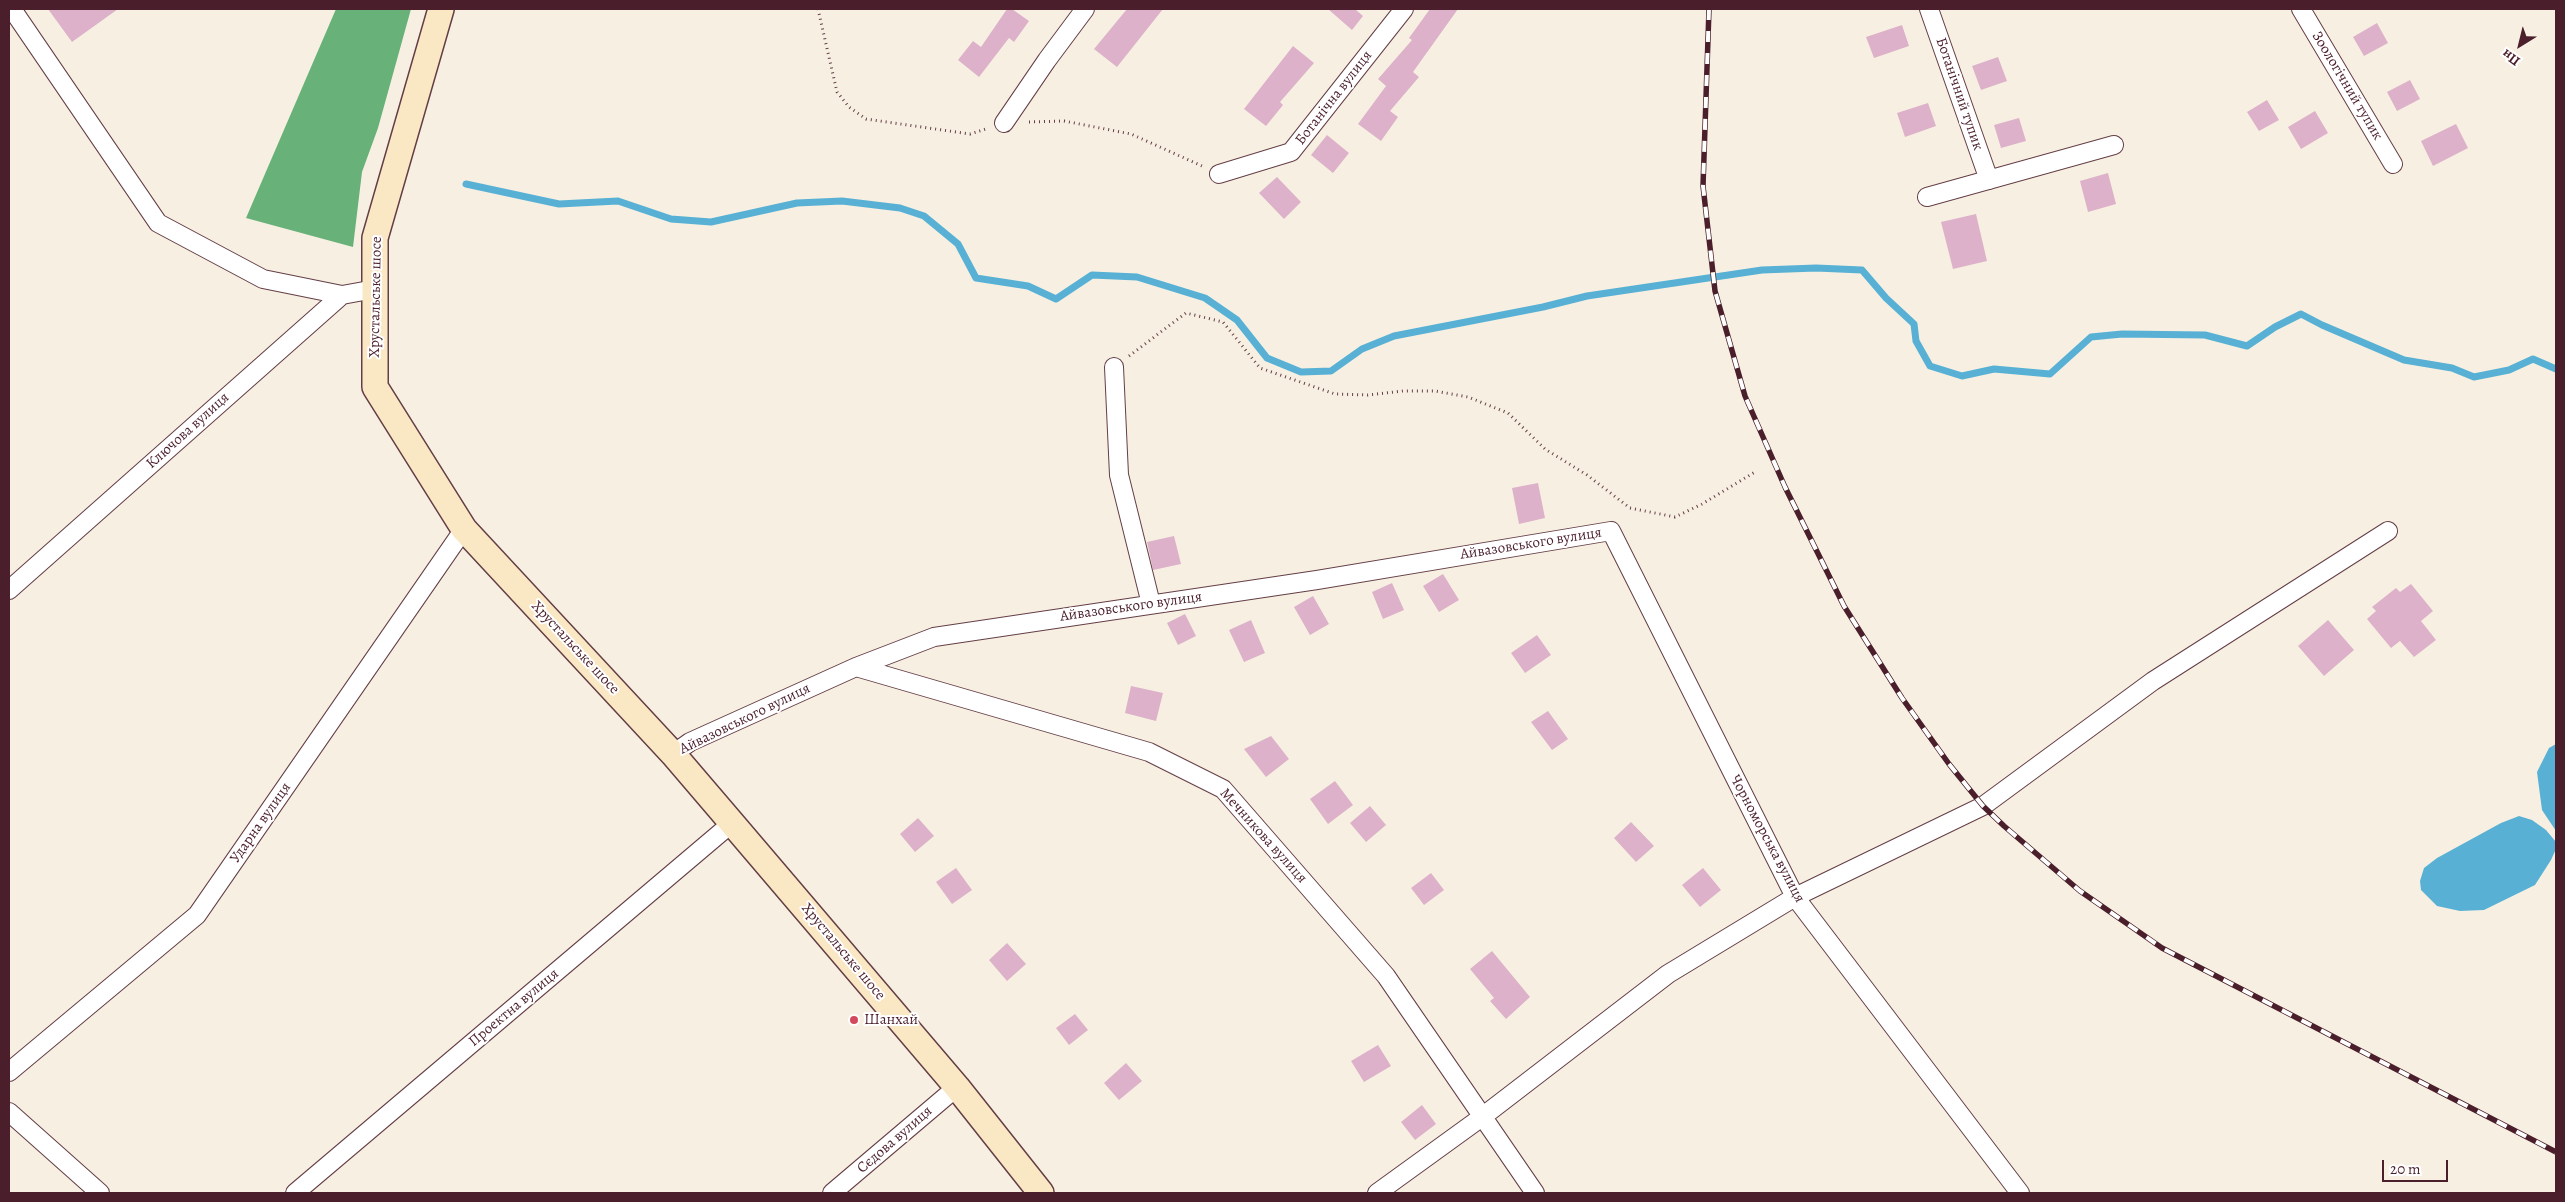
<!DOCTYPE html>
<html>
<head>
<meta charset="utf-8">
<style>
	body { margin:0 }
	#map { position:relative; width:2565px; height:1202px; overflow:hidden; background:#f7f0e2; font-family:Alegreya,serif }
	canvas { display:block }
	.frame { position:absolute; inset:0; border:10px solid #4a1f2b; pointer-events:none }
	.north { position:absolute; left:2495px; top:20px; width:50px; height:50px; -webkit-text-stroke:4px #fff; paint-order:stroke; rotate:216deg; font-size:14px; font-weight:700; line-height:20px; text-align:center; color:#4a1f2b }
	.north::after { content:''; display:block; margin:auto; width:18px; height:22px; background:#4a1f2b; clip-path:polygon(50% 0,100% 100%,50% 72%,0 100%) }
	.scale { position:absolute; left:2382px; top:1160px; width:66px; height:22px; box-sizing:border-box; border:2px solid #4a1f2b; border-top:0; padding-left:6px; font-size:15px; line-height:18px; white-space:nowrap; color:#4a1f2b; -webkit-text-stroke:4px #fff; paint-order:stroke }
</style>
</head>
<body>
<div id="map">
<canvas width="2565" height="1202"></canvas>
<div class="frame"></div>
<div class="north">Пн</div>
<div class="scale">20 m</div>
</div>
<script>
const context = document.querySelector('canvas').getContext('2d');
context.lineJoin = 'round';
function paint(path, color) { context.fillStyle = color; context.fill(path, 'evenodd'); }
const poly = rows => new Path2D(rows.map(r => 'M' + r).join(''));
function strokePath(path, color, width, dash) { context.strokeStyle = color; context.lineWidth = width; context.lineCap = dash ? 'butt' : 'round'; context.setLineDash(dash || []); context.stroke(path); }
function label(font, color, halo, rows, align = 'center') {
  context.font = font + ' Alegreya,serif'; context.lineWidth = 4; context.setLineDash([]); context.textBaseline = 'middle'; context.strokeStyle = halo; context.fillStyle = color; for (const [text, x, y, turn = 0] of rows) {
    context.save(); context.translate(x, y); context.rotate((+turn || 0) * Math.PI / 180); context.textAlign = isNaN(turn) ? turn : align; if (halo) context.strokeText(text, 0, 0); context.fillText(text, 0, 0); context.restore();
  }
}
paint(poly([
	[336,9,411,9,378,128,362,172,353,247,246,218]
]), '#68b178');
paint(poly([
	[2556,744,2556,831,2542,810,2537,772,2549,748],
	[2519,816,2532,820,2546,830,2556,842,2556,849,2551,860,2535,885,2484,910,2460,911,2437,906,2421,890,2420,881,2424,868,2437,858,2501,823]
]), '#58b1d5');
strokePath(poly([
	[466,184,559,204,618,201,671,219,711,222,797,203,842,201,900,208,924,216,958,244,976,278,1028,286,1056,299,1092,275,1137,277,1205,298,1237,320,1267,358,1301,372,1331,371,1362,349,1394,336,1543,307,1587,296,1762,270,1816,268,1862,270,1886,298,1914,324,1916,341,1930,366,1962,376,1994,369,2050,374,2091,337,2122,334,2205,335,2247,346,2275,327,2301,314,2322,325,2404,360,2452,368,2474,377,2509,370,2533,359,2556,369]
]), '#58b1d5', 7);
paint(poly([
	[48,9,118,9,72,42],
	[1007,9,1012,9,1029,21,1014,42,1009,38,979,77,958,60,973,41,981,47],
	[1127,9,1163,9,1117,67,1094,49],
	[1328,9,1355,9,1363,16,1352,30],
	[1430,9,1458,9,1413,72,1419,77,1390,111,1398,117,1381,141,1358,124,1386,86,1378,79,1412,40,1409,38],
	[2377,23,2388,43,2364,56,2353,37],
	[1902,25,1909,46,1874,58,1866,37],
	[1293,46,1314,63,1280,102,1283,105,1266,126,1244,109],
	[1998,57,2007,81,1981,90,1972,66],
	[2410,80,2420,99,2397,111,2387,92],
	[2267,100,2279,120,2259,131,2247,112],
	[1928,103,1936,126,1905,137,1897,113],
	[2315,111,2328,133,2301,149,2288,127],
	[2019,118,2026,141,2001,148,1994,125],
	[2456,124,2468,148,2433,166,2421,141],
	[1327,135,1349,153,1333,173,1311,155],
	[2108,173,2116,204,2088,212,2080,181],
	[1277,177,1301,202,1284,219,1259,193],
	[1976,214,1987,261,1953,269,1941,222],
	[1538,483,1545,518,1519,524,1512,488],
	[1174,536,1181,564,1153,570,1147,542],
	[1443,574,1459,600,1439,612,1423,586],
	[1392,583,1404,610,1383,619,1372,592],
	[2411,584,2433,611,2421,621,2436,640,2414,657,2400,641,2391,648,2367,619,2376,611,2372,607,2396,588,2400,592],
	[1313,596,1329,624,1310,635,1294,607],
	[1185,614,1196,636,1178,645,1167,623],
	[1251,620,1265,653,1244,662,1229,630],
	[2328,620,2354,650,2324,676,2298,646],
	[1537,635,1551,655,1525,673,1511,653],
	[1131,686,1163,693,1156,721,1125,713],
	[1548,711,1568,739,1552,750,1531,722],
	[1271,736,1289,759,1266,777,1244,749],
	[1335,781,1353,805,1328,824,1310,799],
	[1370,806,1386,825,1366,842,1350,823],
	[918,818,934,836,915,852,900,834],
	[1631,822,1654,846,1636,862,1614,838],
	[956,868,972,890,952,904,936,882],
	[1703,868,1721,890,1700,907,1682,885],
	[1431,873,1444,890,1424,905,1411,888],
	[1007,943,1026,964,1007,981,989,960],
	[1492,951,1530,997,1506,1019,1490,1001,1494,998,1470,969],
	[1075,1014,1088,1030,1069,1045,1056,1028],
	[1378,1045,1391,1066,1364,1082,1351,1061],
	[1126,1063,1142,1081,1119,1100,1104,1083],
	[1422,1105,1436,1124,1415,1140,1401,1122]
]), '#ddb1c9');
const street = poly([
	[12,9,158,223,263,279,342,295],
	[1929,9,1989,180],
	[2301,9,2393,164],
	[1004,123,1047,60,1085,9],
	[1219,174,1291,152,1404,9],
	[1927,197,2114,145],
	[1114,367,1119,475,1151,604],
	[9,590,342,295,375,289],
	[856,667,1149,752,1223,789,1386,976,1535,1193],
	[673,754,690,742,856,667,934,637,1317,580,1611,531,1795,897,2020,1193],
	[9,1072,197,915,464,529],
	[9,1112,100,1193],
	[295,1193,732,823],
	[832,1193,957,1087],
	[1377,1193,1482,1117,1668,974,1795,897,1983,806,2153,681,2388,531]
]);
const secondary = poly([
	[441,9,375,238,375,387,464,529,673,754,732,823,957,1087,1041,1193]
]);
strokePath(street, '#643e46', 20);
strokePath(secondary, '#643e46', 28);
strokePath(poly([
	[818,9,837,92,849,107,866,119,970,134,986,129],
	[1029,122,1064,121,1131,134,1202,166],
	[1129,356,1186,313,1223,322,1260,368,1335,394,1368,395,1403,391,1435,391,1468,397,1508,413,1545,449,1587,475,1630,508,1675,517,1702,504,1755,472]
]), '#643e46', 3, [1, 4]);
strokePath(street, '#fff', 18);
strokePath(secondary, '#fae7c3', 25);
const rail = poly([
	[1709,9,1703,186,1715,291,1745,396,1785,487,1844,606,1902,698,1949,764,1983,806,2004,826,2080,891,2162,948,2556,1152]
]);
strokePath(rail, '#4a1f2b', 5.5);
strokePath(rail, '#fff', 4, [11]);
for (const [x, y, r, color] of [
	[854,1020,5,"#d1495b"]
]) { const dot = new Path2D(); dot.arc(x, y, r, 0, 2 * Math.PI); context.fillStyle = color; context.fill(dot); strokePath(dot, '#fff', 2); }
label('15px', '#4a1f2b', '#fff', [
	["Зоологічний тупик",2347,86,59],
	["Ботанічний тупик",1959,94,71],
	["Ботанічна вулиця",1334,98,-52],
	["Хрустальське шосе",376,297,-89],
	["Ключова вулиця",188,431,-42],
	["Айвазовського вулиця",1531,544,-9],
	["Айвазовського вулиця",1131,607,-8],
	["Хрустальське шосе",575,648,47],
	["Айвазовського вулиця",745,719,-26],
	["Ударна вулиця",261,823,-55],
	["Мечникова вулиця",1263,836,48],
	["Чорноморська вулиця",1767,839,62],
	["Хрустальське шосе",843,952,50],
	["Проектна вулиця",514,1008,-40],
	["Сєдова вулиця",895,1140,-41]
]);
label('15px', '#4a1f2b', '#fff', [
	["Шанхай",864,1020]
], 'left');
</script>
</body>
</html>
